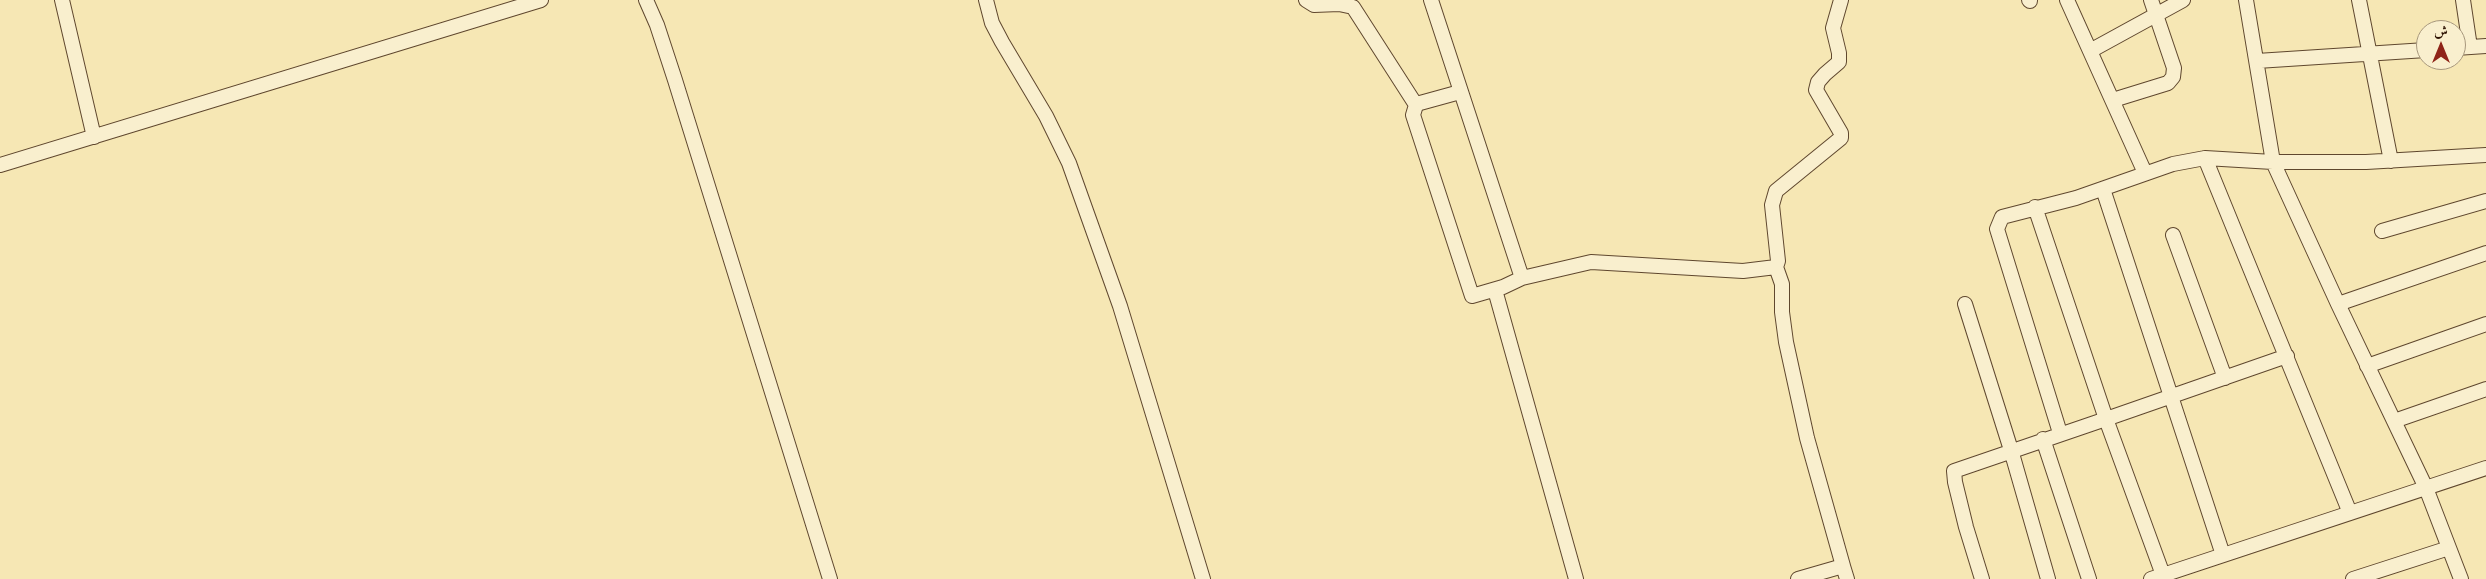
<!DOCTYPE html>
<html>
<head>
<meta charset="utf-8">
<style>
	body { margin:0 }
	#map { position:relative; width:2486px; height:579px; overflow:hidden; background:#f6e7b4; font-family:"EB Garamond",Amiri,serif }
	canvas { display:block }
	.north { position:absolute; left:2416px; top:20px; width:50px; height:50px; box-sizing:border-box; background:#f9efce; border:1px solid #a7977c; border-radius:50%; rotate:0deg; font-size:14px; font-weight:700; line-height:20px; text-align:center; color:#2d1202 }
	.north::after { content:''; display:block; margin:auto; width:18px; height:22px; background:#8f2418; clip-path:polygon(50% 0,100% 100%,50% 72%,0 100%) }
</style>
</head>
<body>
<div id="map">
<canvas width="2486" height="579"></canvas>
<div class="north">ش</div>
</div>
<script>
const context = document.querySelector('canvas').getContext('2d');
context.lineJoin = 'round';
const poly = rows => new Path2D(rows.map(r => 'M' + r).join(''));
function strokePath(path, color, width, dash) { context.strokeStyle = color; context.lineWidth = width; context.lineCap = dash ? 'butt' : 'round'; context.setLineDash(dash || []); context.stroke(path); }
const minor = poly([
	[62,0,94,137],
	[646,0,657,25,675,80,830,579],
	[986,0,992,23,1002,42,1046,116,1069,163,1120,306,1203,579],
	[1306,0,1314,5,1339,4,1353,7,1416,105],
	[1431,0,1522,278,1503,287,1472,296,1413,115,1416,105,1420,103,1460,92],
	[2029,0,2030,1],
	[2067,0,2145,173],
	[2246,0,2273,162,2338,304,2426,488,2461,579],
	[2359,0,2391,161],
	[2463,0,2470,47],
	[2456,48,2486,46],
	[2090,51,2183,0],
	[2257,61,2426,50],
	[2113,100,2168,83,2173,77,2174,68,2151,0],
	[2205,158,2350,513],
	[0,165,541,0],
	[2103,189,2223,555],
	[2382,231,2486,201],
	[2173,235,2225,378],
	[1776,267,1782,284,1782,312,1786,342,1807,438,1843,566],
	[1522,278,1591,262,1743,271,1776,267,1778,261,1772,205,1776,191,1841,138,1841,133,1816,90,1818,82,1825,74,1839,62,1839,53,1833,28,1841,0],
	[1495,290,1576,579],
	[1965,304,2011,450,2048,579],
	[2338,304,2486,253],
	[2367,366,2486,324],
	[2394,421,2486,389],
	[2060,433,1997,229,2002,217,2076,198,2173,164,2205,158,2273,162,2366,162,2486,155],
	[2043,439,2089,579],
	[2163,575,2106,419,2287,356],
	[1798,579,1843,566,1847,579],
	[1982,579,1966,527,1955,482,1954,471,2106,419,2035,207],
	[2151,579,2486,468],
	[2353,579,2449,548]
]);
strokePath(minor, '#5f472e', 16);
strokePath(minor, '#f9efce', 14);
</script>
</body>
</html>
